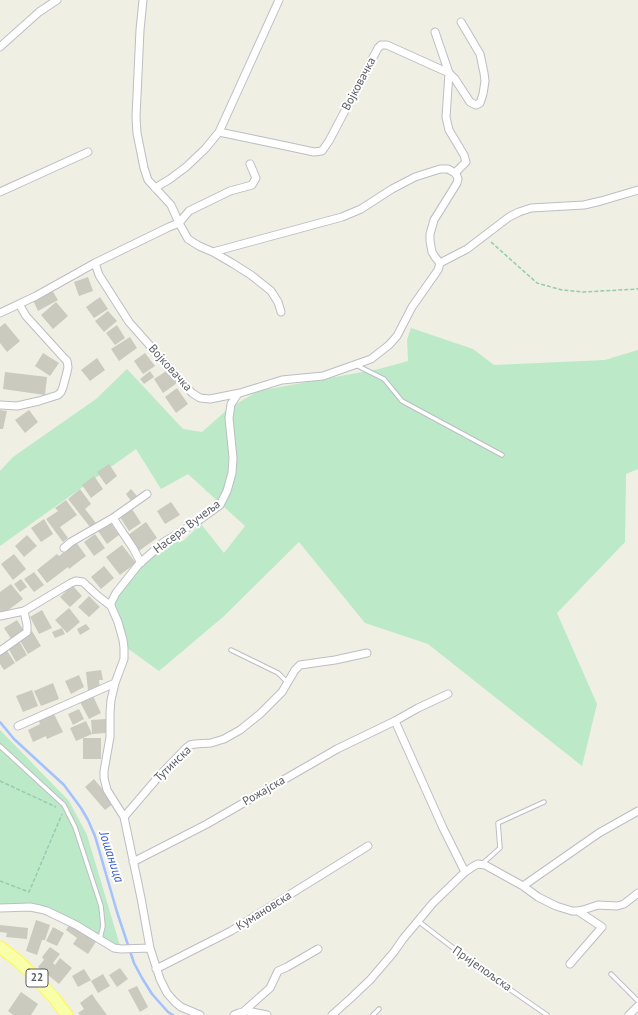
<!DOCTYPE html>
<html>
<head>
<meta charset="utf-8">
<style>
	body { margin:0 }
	canvas { display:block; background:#efefe3 }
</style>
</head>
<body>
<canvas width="638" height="1015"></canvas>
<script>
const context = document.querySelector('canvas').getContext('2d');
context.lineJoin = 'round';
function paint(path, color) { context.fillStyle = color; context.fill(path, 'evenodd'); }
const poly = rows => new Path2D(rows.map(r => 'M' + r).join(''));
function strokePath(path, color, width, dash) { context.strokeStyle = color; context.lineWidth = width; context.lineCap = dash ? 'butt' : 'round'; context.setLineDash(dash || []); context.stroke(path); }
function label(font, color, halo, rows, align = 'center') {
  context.font = font + ' "PT Sans",sans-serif'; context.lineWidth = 4; context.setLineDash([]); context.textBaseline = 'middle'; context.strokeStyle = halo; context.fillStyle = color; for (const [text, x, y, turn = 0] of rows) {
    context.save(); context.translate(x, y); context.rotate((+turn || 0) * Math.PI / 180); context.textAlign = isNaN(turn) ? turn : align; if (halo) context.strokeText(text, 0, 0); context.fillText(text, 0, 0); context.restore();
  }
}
paint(poly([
	[411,328,473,349,494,365,605,360,638,350,638,469,626,474,625,542,557,613,597,704,582,766,428,644,365,623,299,542,223,617,159,671,127,648,114,604,116,597,142,565,167,543,183,541,201,524,224,553,245,526,188,474,161,489,136,449,0,546,0,471,13,457,96,399,127,369,183,429,202,432,228,409,258,391,379,369,408,361,407,340],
	[0,730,69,801,87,835,121,949,47,911,0,908]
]), '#bce9c8');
strokePath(poly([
	[0,722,14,739,64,785,81,808,88,820,95,836,117,912,134,963,142,978,152,994,168,1012,173,1015]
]), '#a3c0ff', 2.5);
paint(poly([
	[88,277,93,291,79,296,74,282],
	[52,290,58,300,38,311,33,300],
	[100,297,108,309,94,318,86,307],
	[56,302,68,316,53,329,41,315],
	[108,311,117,321,104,332,95,321],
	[5,323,20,341,7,352,0,343,0,327],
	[117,325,125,338,115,345,106,333],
	[130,337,137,348,119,361,111,349],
	[43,353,59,363,50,376,35,366],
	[145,353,155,366,143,374,134,361],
	[97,358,105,370,90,381,81,370],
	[168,370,177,383,163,393,154,379],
	[150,371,154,377,144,384,140,379],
	[5,372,47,377,45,395,3,389],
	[177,388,188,404,176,413,165,397],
	[0,410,7,411,3,429,0,429],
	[29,410,38,422,25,433,15,420],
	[109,464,117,476,106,485,97,472],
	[94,476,103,489,91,498,82,485],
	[80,489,91,504,85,509,96,523,90,527,68,499],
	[131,489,137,496,131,501,126,494],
	[66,500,77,515,60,527,68,538,63,542,46,519,58,511,55,508],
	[171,502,180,515,165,524,157,511],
	[132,509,141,523,129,531,120,517],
	[44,519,53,534,41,542,31,528],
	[110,522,119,535,107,544,98,531],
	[146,522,157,538,139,551,128,535],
	[95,534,105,548,94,556,84,542],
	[27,535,37,546,24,557,15,546],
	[76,542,86,556,69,569,68,567,47,583,37,570,57,554,59,556],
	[122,545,136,563,120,575,106,557],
	[14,554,26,569,13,580,1,564],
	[104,566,114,578,101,589,91,577],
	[34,572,44,585,34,592,24,579],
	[21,579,27,587,20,592,14,584],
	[11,584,23,599,3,614,0,611,0,592],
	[72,585,82,596,70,607,60,597],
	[89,596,100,607,89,617,78,607],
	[69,608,80,622,67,633,55,620],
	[42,610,52,628,39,634,30,617],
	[17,620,24,631,12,640,4,628],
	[86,624,90,629,80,635,77,629],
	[62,628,65,634,55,638,52,632],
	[32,631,41,646,28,654,19,639],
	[19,641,27,655,16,662,8,648],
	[6,649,15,663,4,670,0,664,0,653],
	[101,670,103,680,99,680,100,689,88,690,86,672],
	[79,675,84,687,71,694,65,681],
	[53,683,59,699,41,706,34,691],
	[32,690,38,706,23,712,16,696],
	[93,696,101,713,89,719,80,702],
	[79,709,84,719,73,725,68,714],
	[54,714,63,732,47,739,46,736,33,742,28,730,40,724,39,721],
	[106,719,107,733,92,734,76,741,70,728,86,721,92,734,91,720],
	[83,738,101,738,101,759,83,759],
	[94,779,114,803,105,810,85,787],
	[36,920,50,925,45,940,42,940,37,955,26,951],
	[71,922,97,940,88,954,73,944,77,938,66,930],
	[0,925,28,928,27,939,6,937,7,933,0,932],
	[53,927,64,933,57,946,46,941],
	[50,947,60,954,53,963,55,965,60,958,72,968,59,984,38,967,44,960,42,957],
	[120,968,128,979,117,987,109,975],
	[84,969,91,980,78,987,72,976],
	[103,974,110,986,98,993,91,981],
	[137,986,148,1007,140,1012,128,990],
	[21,992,38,1004,31,1015,13,1015,8,1011],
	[92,994,96,1000,107,1015,80,1015,78,1013,84,1009,80,1003]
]), '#cacabf');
const service = poly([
	[356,365,384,379,402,401,502,455],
	[231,650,278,673,287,682],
	[0,746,64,805,75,827,101,906,103,926,100,939],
	[482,864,500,848,498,823,544,802],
	[418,921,482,970,547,1015],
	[611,974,638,1001],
	[373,1015,379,1009]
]);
const minor = poly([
	[143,0,140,30,136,117,137,133,144,168,148,180,171,205,179,223,189,211,230,191,252,185,256,178,250,164],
	[435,32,449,73,446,117,449,130,464,155,466,162,455,173],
	[0,47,39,12,57,0],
	[219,132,286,146,314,152,322,151,329,141,378,48,381,45,387,45,449,73,455,79,470,102,476,105,480,103,483,94,485,81,484,73,480,54,461,22],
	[155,188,170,179,186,167,205,149,219,132,279,0],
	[0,192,88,152],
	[213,252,342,217,361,209,392,189,415,177,440,169,448,169,455,173,457,176,458,179,457,183,434,220,430,234,430,241,432,252,435,257,440,263],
	[95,263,99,275,129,322,192,393,200,398,210,399,240,393,282,380,323,376,371,359,389,345,397,336,412,307,438,270,440,263,467,249,509,217,519,212,531,208,584,205,601,201,638,190],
	[0,313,36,296,95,263,169,227,179,223,188,239,199,246,213,252,232,263,251,275,271,291,278,302,281,312],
	[0,405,17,406,39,401,58,395,61,392,63,387,67,372,68,367,67,361,64,358,26,316,19,304],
	[113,518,133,548,141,563],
	[64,548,71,542,113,518,147,494],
	[0,616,24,611,71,583,76,581,83,582,98,596,111,606],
	[0,651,27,632,27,625,24,611],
	[395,721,443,828,465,872],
	[18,726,115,683],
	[124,817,160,775,186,748,190,745,195,744,211,743,224,739,240,730,260,714,282,692,295,670,300,665,335,660,367,653],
	[133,862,207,824,337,749,395,721,418,708,448,694],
	[523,886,599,833,638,811],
	[0,908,30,907,40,909,47,911,76,925,114,948,121,949,150,948],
	[570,964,602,927,578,911],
	[156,969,231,931,368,846],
	[243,1012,270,988,278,971,287,967,318,949],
	[200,1015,181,1007,175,1002,167,993,160,979,150,948,141,898,124,817,107,790,104,778,104,771,110,737,110,713,111,700,115,683,124,659,124,648,123,640,118,622,111,606,111,603,116,593,139,564,164,542,195,523,220,505,227,491,232,473,233,458,229,418,231,404,238,394],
	[234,1015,239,1013,247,1011,267,1015],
	[332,1015,351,998,370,980,394,952,403,939,433,903,465,872,474,866,478,864,485,865,523,886,538,897,556,906,572,911,578,911,583,910,598,905,617,906,624,904,638,893],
	[629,1015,638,1006]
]);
const primary = poly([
	[0,947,17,960,37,979,54,998,67,1015]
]);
strokePath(service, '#bdbec5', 5.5);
strokePath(minor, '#bdbec5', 9);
strokePath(primary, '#fff94c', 13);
strokePath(poly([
	[491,242,537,283,562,290,583,292,638,289],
	[0,781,56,807],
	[0,881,29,892,62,814]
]), '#95cbb2', 1.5, [4, 2]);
strokePath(service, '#fff', 3.5);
strokePath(minor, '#fff', 7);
strokePath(primary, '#f8ffa8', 11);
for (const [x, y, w] of [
	[37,978,22]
]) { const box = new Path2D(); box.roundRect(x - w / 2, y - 9, w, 18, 3); context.fillStyle = '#fff'; context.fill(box); strokePath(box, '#5b5d65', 1); }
label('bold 11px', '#5b5d65', null, [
	["22",37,978]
]);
label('12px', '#5b5d65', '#fff', [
	["Војковачка",359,84,-62],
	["Војковачка",170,368,48],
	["Насера Вучеља",187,527,-37],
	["Тутинска",173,764,-44],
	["Рожајска",264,791,-30],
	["Кумановска",264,911,-32],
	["Пријепољска",482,969,35]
]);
label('italic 13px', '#395dce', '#fff', [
	["Јошаница",111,857,72]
]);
</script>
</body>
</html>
